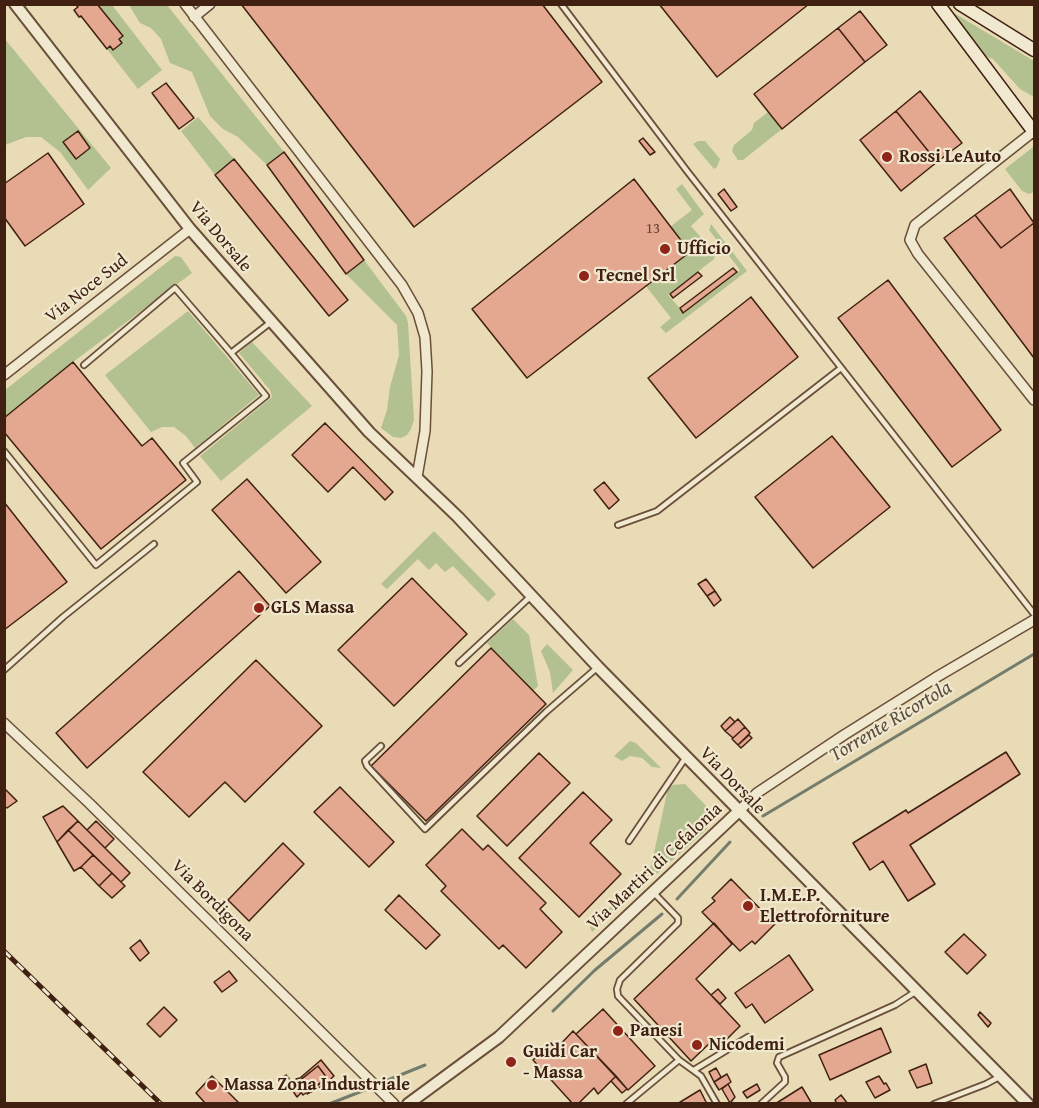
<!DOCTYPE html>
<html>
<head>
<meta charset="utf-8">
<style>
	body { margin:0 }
	#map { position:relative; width:1039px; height:1108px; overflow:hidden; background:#e8dbb5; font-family:"Gentium Book Plus",serif }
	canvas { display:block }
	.frame { position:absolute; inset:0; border:6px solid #402011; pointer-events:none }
</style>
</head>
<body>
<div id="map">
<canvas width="1039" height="1108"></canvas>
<div class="frame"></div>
</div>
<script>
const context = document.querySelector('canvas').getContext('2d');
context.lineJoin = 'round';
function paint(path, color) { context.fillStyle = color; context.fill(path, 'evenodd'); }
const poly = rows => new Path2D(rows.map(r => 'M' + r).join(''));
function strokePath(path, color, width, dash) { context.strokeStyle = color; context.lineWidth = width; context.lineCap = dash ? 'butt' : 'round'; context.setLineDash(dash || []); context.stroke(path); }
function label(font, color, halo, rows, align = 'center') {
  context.font = font + ' "Gentium Book Plus",serif'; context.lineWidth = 4.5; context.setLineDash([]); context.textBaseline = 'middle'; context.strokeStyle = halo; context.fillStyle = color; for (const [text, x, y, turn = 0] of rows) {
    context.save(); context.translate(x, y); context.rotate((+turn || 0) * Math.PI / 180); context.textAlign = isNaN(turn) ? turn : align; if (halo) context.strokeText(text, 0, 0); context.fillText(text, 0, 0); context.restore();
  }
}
paint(poly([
	[97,5,112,5,162,70,138,89,107,49,110,46,113,50,119,39],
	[129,5,167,5,284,152,267,165,238,137,223,129,210,116,192,72,170,63,161,39,151,28,140,23],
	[954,13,1034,61,1034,97,1020,89,993,59,982,55],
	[4,38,111,168,88,190,60,152,41,137,26,137,5,145],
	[78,131,90,148,76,158,63,142],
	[768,112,782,129,743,160,738,160,732,151,734,145,752,130,754,123],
	[198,117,234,159,215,175,181,131],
	[698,141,705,141,720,159,717,167,714,169,693,144],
	[1033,147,1034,149,1034,192,1029,194,1022,191,1005,169],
	[682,184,704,214,691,226,715,254,714,259,668,295,684,313,740,270,709,230,711,224,747,271,666,333,660,327,671,318,645,285,670,227,692,210,676,189],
	[175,256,181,257,192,273,73,362,5,418,5,390],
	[364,260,406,316,408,323,414,420,411,429,407,435,401,438,393,437,381,428,387,410,390,387,399,355,397,325,346,274],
	[188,311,259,395,195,448,186,436,174,427,162,427,151,432,105,375],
	[252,342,312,406,221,481,200,456,272,397,270,390,239,353],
	[434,531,496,594,488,602,453,566,445,572,436,563,429,570,418,559,387,589,381,584],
	[513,619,529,635,538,686,533,691,487,643],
	[547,644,573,670,553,693,550,672,541,651],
	[630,741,636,743,661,768,652,767,642,758,630,756,622,761,614,756],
	[685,784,711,811,711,822,706,830,592,932,590,927,651,867,668,788,673,785]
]), '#b3c190');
strokePath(poly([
	[763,816,1034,654],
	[677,899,730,842],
	[553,1011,595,970,662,914],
	[383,1082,425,1065],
	[329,1104,370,1088]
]), '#747d6d', 3);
const building = poly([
	[75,4,97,4,123,36,119,39,122,43,113,50,110,46,107,49,81,16,79,17,74,10,78,7,75,4],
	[241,4,542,4,602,82,414,227,241,4],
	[659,4,809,4,717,77,659,4],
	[860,11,887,45,865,62,838,28,860,11],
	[838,28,865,62,782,129,754,94,838,28],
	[166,83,194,118,179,129,152,93,166,83],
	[920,91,962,143,937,162,896,111,920,91],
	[896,111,937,162,901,191,860,140,896,111],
	[78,131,90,148,76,159,63,142,78,131],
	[643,138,655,152,650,155,639,141,643,138],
	[284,152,364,260,346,274,267,165,284,152],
	[48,153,84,204,25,246,4,217,4,184,48,153],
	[234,159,348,300,329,316,215,175,234,159],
	[634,179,690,252,527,378,472,309,634,179],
	[724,189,737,207,731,211,718,194,724,189],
	[1010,189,1034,223,1001,248,975,215,1010,189],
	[975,215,1001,248,1034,223,1034,358,944,238,975,215],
	[733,268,737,272,683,313,680,308,733,268],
	[698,272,702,276,673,298,670,294,698,272],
	[888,280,1001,430,952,467,838,318,888,280],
	[751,297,798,357,696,438,648,378,751,297],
	[73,362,142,446,152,438,186,480,101,549,4,432,4,418,73,362],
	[325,423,393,492,385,500,353,467,328,492,292,455,325,423],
	[832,436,890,507,813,568,755,497,832,436],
	[247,479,321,562,286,593,212,510,247,479],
	[604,482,619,500,609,509,594,490,604,482],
	[4,502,67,582,4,630,4,502],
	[239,571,270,606,87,768,56,733,239,571],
	[412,578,467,634,394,706,338,650,412,578],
	[706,579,715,591,707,596,698,584,706,579],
	[715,591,721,600,714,606,707,596,715,591],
	[491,648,546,704,426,821,371,766,491,648],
	[256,660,322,726,245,802,225,782,189,817,143,772,256,660],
	[730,717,735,722,725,731,721,726,730,717],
	[738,719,745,727,733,738,725,731,738,719],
	[745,727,750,733,738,745,732,739,745,727],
	[749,735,752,738,741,748,738,745,749,735],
	[1006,752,1020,774,910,845,935,884,908,901,883,861,870,870,853,843,906,810,908,813,1006,752],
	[539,753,570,783,507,846,477,816,539,753],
	[340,787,394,842,369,867,314,812,340,787],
	[5,789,17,801,7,808,4,806,5,789],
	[583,792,612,820,590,843,621,874,579,917,519,858,583,792],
	[63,806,78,821,57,842,43,817,63,806],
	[78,821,130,873,121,882,68,830,78,821],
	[96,821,114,839,105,848,87,830,96,821],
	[462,829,483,850,488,845,546,903,540,909,562,932,526,968,503,945,499,949,441,891,446,886,426,865,462,829],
	[68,830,93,855,81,867,74,871,57,842,68,830],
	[283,843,304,864,249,921,228,900,283,843],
	[93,855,112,873,99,886,81,867,93,855],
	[112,873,125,886,112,898,99,886,112,873],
	[731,879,775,924,755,944,752,941,740,951,702,912,715,901,712,898,731,879],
	[399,895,440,935,426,949,385,910,399,895],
	[714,923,732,944,696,979,740,1026,719,1047,713,1040,691,1061,634,999,714,923],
	[964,934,986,955,967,974,945,952,964,934],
	[140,940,149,953,140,961,130,948,140,940],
	[789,955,813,990,765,1023,752,1004,746,1008,735,993,789,955],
	[229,971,237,981,222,992,214,982,229,971],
	[718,989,726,998,720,1004,711,995,718,989],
	[164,1007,177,1020,160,1037,147,1024,164,1007],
	[603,1009,655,1066,628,1090,576,1034,603,1009],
	[980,1012,991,1023,988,1027,978,1015,980,1012],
	[881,1028,891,1052,830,1080,819,1055,881,1028],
	[573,1031,616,1076,598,1094,594,1088,578,1104,573,1104,533,1060,551,1043,556,1049,573,1031],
	[321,1060,334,1076,324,1085,307,1094,327,1078,318,1066,298,1082,296,1079,300,1078,321,1060],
	[926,1064,932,1083,917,1088,909,1071,926,1064],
	[318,1066,327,1078,303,1095,295,1084,318,1066],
	[716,1068,721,1077,714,1082,709,1072,716,1068],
	[727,1074,731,1082,719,1090,714,1082,727,1074],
	[286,1075,301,1093,297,1097,283,1077,286,1075],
	[212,1076,240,1104,206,1104,196,1093,212,1076],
	[616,1076,627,1089,622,1093,611,1081,616,1076],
	[879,1076,884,1084,886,1083,890,1090,875,1098,866,1082,879,1076],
	[728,1084,735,1097,730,1103,722,1089,728,1084],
	[757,1084,760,1090,747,1098,743,1092,757,1084],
	[802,1087,812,1104,775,1104,802,1087],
	[700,1090,707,1104,677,1104,700,1090],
	[841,1095,848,1104,837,1104,835,1100,841,1095]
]);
paint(building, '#e4a790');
strokePath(building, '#402011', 1.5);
const service = poly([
	[561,4,687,171,1034,614],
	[84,365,175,288,231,353,271,322],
	[4,451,96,565,197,482,183,463,266,396,231,353],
	[618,525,657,511,841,368],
	[459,663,531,596],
	[4,670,63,617,154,544],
	[381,746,365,761,367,766,425,829,546,712,598,667],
	[629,841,686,757],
	[653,892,678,918,678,923,620,980,617,989,618,996,679,1060,701,1076,717,1104],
	[694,1070,748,1037],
	[626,1104,679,1060],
	[761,1104,785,1082,785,1077,777,1063,779,1057,895,1005,915,992],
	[934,1104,986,1084,1001,1076]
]);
const minor = poly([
	[185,4,402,285,418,313,425,337,427,371,425,431,417,477],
	[194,17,210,4],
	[1034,131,915,225,910,240,918,254,1034,400],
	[4,375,190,229],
	[4,723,89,803,394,1104],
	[739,811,757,793,844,735,935,678,1034,620]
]);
const tertiary = poly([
	[15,4,190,229,369,432,458,517,598,667,1028,1104],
	[408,1104,499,1037,739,811]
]);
const secondary = poly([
	[938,4,1034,132],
	[960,4,1034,50]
]);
strokePath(service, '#6a4f3a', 8);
strokePath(minor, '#6a4f3a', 12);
strokePath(tertiary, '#6a4f3a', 14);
strokePath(secondary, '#402011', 15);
strokePath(service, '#f0e8cf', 4.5);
strokePath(minor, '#f0e8cf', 9);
strokePath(tertiary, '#f0e8cf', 10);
strokePath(secondary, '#f0e8cf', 12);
const rail = poly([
	[4,951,161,1104]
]);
strokePath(rail, '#402011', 5);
strokePath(rail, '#f0e8cf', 3, [9]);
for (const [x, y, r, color] of [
	[887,157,6,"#8f2418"],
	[665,249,6,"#8f2418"],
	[584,276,6,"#8f2418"],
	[259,608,6,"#8f2418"],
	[748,906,6,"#8f2418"],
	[618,1031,6,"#8f2418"],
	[697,1045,6,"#8f2418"],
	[511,1062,6,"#8f2418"],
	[212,1085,6,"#8f2418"]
]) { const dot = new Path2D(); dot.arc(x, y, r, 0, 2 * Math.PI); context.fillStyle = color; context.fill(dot); strokePath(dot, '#f0e8cf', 2); }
label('15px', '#694231', null, [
	["13",653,229]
]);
label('bold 18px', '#402011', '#f0e8cf', [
	["Rossi LeAuto",899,157],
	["Ufficio",677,249],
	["Tecnel Srl",596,276],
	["GLS Massa",271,608],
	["I.M.E.P.",760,896],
	["Elettroforniture",760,917],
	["Panesi",630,1031],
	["Nicodemi",709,1045],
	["Guidi Car",523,1052],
	["- Massa",523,1073],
	["Massa Zona Industriale",224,1085]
], 'left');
label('18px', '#402011', '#f0e8cf', [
	["Via Dorsale",220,237,50],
	["Via Noce Sud",87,289,-38],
	["Via Dorsale",732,781,46],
	["Via Martiri di Cefalonia",655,867,-43],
	["Via Bordigona",212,901,45]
]);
label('italic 20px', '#5a4e3f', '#f0e8cf', [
	["Torrente Ricortola",891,722,-31]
]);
</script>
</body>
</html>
